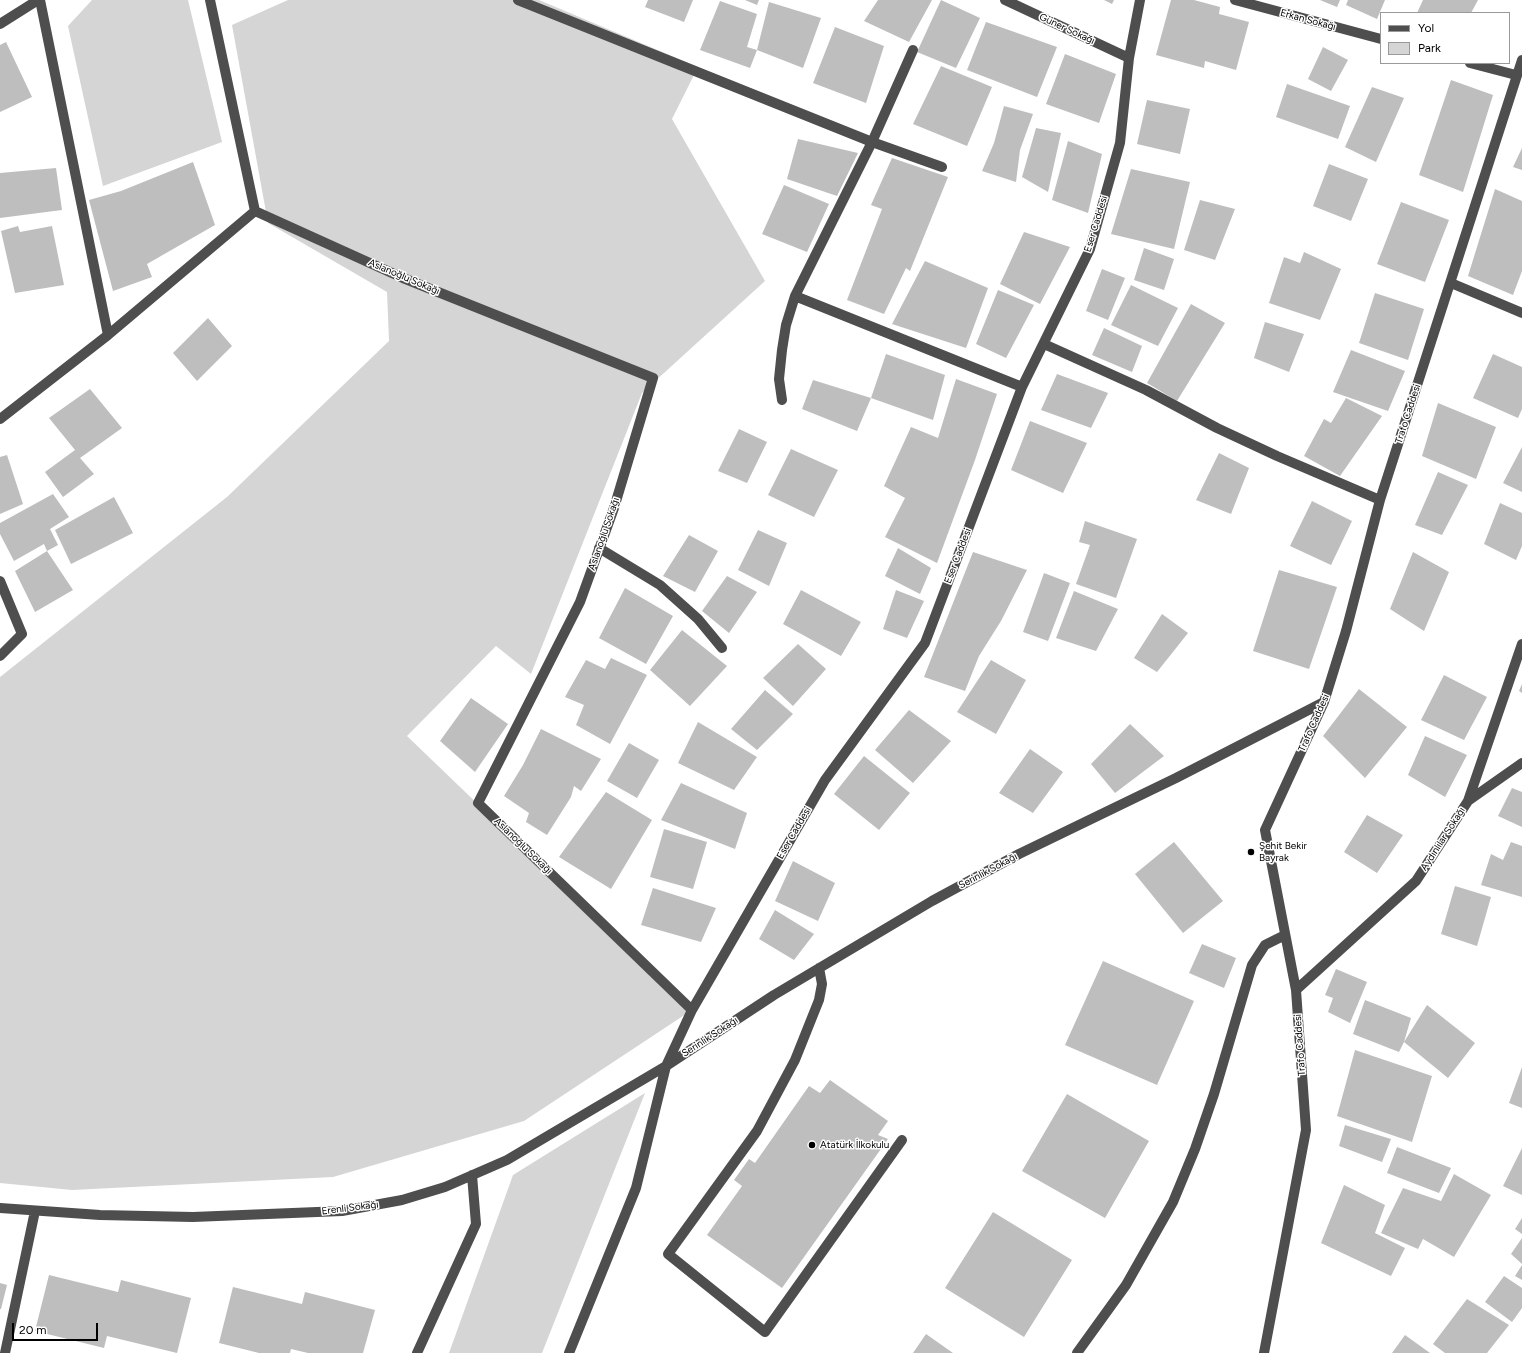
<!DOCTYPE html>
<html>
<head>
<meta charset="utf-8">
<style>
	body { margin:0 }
	#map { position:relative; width:1522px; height:1353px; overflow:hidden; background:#fff; font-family:Figtree,sans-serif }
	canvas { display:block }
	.legend { position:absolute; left:1380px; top:12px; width:130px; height:52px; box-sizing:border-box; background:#fff; border:1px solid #999; margin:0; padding:5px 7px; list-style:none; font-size:12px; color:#000 }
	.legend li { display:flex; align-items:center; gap:8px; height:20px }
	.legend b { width:20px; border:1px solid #999 }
	.scale { position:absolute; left:12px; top:1323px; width:86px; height:18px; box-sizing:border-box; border:2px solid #000; border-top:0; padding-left:5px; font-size:12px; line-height:14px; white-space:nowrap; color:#000; -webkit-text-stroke:3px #fff; paint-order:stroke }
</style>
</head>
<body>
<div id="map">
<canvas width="1522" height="1353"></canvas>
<ul class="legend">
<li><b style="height:5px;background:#4e4e4e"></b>Yol</li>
<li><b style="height:11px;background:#d5d5d5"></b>Park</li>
</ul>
<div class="scale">20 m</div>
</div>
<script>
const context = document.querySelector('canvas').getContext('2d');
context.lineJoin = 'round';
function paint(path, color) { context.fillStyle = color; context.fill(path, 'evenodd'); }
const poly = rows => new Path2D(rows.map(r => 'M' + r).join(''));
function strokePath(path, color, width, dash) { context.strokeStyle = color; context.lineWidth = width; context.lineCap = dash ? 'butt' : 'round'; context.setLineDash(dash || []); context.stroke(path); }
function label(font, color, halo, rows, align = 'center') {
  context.font = font + ' Figtree,sans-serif'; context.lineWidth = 3; context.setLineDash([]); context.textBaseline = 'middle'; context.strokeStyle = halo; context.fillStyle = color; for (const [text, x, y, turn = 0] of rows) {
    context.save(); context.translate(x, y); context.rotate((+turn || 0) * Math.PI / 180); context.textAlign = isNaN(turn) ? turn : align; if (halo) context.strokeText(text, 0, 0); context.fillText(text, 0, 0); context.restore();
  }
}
paint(poly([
	[92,0,188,0,222,142,103,186,68,26],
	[288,0,539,0,698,67,672,119,765,281,642,393,531,674,496,646,407,736,692,1010,524,1121,333,1177,72,1190,0,1183,0,677,227,497,389,341,387,292,268,223,232,25],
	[645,1093,542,1353,449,1353,513,1175]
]), '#d5d5d5');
paint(poly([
	[648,0,693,0,684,22,645,7],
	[745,0,759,0,757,5],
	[878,0,932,0,909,42,864,21],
	[941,0,980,18,956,68,917,52],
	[1104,0,1114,0,1112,4],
	[1171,0,1194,0,1220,7,1219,14,1249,22,1236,70,1205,61,1204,68,1156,55],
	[1320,0,1340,0,1337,7],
	[1348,0,1385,0,1377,19,1346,5],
	[1423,0,1478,0,1471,13,1417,13],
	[720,1,757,14,747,47,757,50,750,68,700,50],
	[769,2,821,18,803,68,757,50],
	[986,22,1057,47,1037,97,967,70],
	[835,27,884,46,866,103,813,83],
	[6,42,32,97,0,112,0,45],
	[1323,47,1348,60,1331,91,1308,79],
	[1065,54,1116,74,1099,123,1046,104],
	[941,66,992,87,967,146,913,124],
	[1451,80,1493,95,1463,192,1419,175],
	[1287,84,1350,106,1338,139,1276,117],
	[1372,87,1404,98,1376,162,1345,147],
	[1147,100,1190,109,1180,154,1137,144],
	[1004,106,1033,114,1020,150,1016,182,982,171,994,143],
	[1036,128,1061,133,1048,192,1022,177],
	[798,139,858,153,837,196,787,179],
	[1068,141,1102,154,1088,213,1052,200],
	[1522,148,1522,170,1513,167],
	[892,158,948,177,910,271,906,268,884,314,847,300,882,209,871,205],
	[193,162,215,225,147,264,152,277,113,291,89,200,121,191],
	[1329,164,1368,179,1351,221,1313,206],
	[56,168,62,210,0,218,0,173],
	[1131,169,1190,182,1174,249,1111,234],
	[784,185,829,204,807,252,762,234],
	[1495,189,1522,201,1522,271,1513,295,1468,276],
	[1200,200,1235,209,1215,260,1184,250],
	[1401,202,1449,220,1425,282,1377,264],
	[18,226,20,232,52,226,64,285,15,293,1,231],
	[1024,232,1070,247,1040,304,1000,284],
	[1144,248,1174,259,1164,290,1134,280],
	[1304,252,1341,269,1320,320,1269,303,1284,257,1300,263],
	[925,261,988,288,966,348,892,324],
	[1102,269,1125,278,1108,320,1086,311],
	[1131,285,1178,308,1158,346,1111,325],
	[998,290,1034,305,1006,358,976,344],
	[1375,293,1424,309,1408,360,1359,343],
	[1191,304,1225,323,1177,401,1147,383],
	[208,318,232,346,197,381,173,353],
	[1265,322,1304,334,1289,372,1254,358],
	[1104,328,1142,346,1132,372,1092,355],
	[1351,350,1405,371,1388,411,1333,392],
	[886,354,945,375,933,420,871,398],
	[1493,354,1522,367,1522,409,1518,418,1473,398],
	[1057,374,1108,393,1091,428,1041,410],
	[956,379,997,394,975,460,937,563,885,537,905,498,884,486,911,427,938,438],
	[813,380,871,398,857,431,802,409],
	[90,389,122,428,80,458,94,474,63,497,45,472,75,450,49,418],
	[1346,398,1382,416,1340,476,1304,456,1324,419,1331,423],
	[1438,403,1496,427,1476,479,1422,456],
	[1030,421,1087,443,1063,493,1011,470],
	[739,429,767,442,747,483,718,471],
	[1522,447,1522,492,1503,483],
	[791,449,838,470,814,517,768,495],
	[1219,453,1249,468,1231,514,1196,500],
	[7,455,23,504,0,514,0,457],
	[1438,472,1468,485,1442,535,1415,525],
	[53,494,69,517,50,529,58,545,47,551,44,544,14,561,0,534,0,523],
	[114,497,133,533,71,564,55,530],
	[1312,501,1352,521,1331,565,1290,546],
	[1500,503,1522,513,1522,546,1516,560,1484,544],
	[1085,521,1137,539,1116,598,1076,584,1090,545,1079,542],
	[758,530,787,543,769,586,738,570],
	[689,535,718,551,695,592,663,576],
	[898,548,931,568,920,594,885,576],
	[47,551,73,590,35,612,15,571],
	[973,552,1027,570,1001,621,979,656,965,691,924,677],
	[1413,552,1449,572,1424,631,1390,609],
	[1279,570,1337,587,1309,669,1253,651],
	[1044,573,1070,583,1048,641,1023,632],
	[727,576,757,592,729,633,702,611],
	[625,588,673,616,646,664,599,638],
	[801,590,861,622,841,656,783,624],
	[896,590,924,601,907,638,883,629],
	[1074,591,1118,609,1096,651,1056,638],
	[1162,614,1188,633,1157,672,1134,658],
	[682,630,727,666,690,706,650,670],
	[798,644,826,669,793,706,763,678],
	[611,658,647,675,610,744,576,725,584,705,565,697,586,660,605,669],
	[991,660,1026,680,996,734,957,712],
	[1444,675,1487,697,1464,740,1421,720],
	[1522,684,1522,693,1519,691],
	[1359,689,1407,727,1365,778,1323,736],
	[765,690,793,714,757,750,731,729],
	[471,698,508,724,475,772,440,741],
	[909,710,951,741,913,783,875,750],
	[698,722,757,757,734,790,678,763],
	[1130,724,1164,756,1115,793,1091,764],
	[541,729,601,759,581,791,574,786,571,797,547,835,526,822,529,813,504,796,523,765],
	[1425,736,1467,755,1445,797,1408,775],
	[629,743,659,760,637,798,607,781],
	[1030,749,1063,772,1033,813,999,793],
	[864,756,910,793,879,830,834,794],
	[681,783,747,813,735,849,661,820],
	[1512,788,1522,792,1522,827,1498,816],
	[606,792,652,820,611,889,559,857],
	[1367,815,1403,835,1377,873,1344,852],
	[664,829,707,842,693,889,650,877],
	[1174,842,1223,901,1183,933,1135,874],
	[1511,842,1522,846,1522,897,1481,885,1491,854,1503,860],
	[793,861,835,883,818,921,775,901],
	[1455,886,1491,897,1477,946,1441,934],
	[653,888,716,908,701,942,641,925],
	[775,910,814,934,794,960,759,939],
	[1202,944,1236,958,1224,988,1189,973],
	[1103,961,1194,1001,1157,1085,1065,1045],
	[1336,969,1367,982,1350,1023,1328,1012,1333,998,1325,995],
	[1365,1000,1411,1018,1404,1042,1427,1005,1475,1043,1448,1078,1404,1042,1399,1052,1353,1034],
	[1355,1050,1432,1076,1412,1142,1337,1116],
	[1522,1067,1522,1108,1509,1103],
	[830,1080,888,1121,878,1135,888,1139,782,1288,707,1235,742,1186,734,1180,749,1159,755,1163,809,1086,820,1093],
	[1067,1094,1149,1141,1105,1218,1022,1171],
	[1345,1125,1391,1139,1382,1162,1339,1146],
	[1397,1147,1451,1168,1439,1193,1387,1173],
	[1522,1148,1522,1195,1503,1186],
	[1454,1174,1491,1195,1454,1257,1423,1239,1418,1249,1381,1233,1403,1188,1441,1201],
	[1344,1185,1385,1205,1375,1233,1405,1248,1391,1276,1321,1243],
	[993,1212,1072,1260,1024,1337,945,1288],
	[1522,1218,1522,1234,1515,1229],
	[1522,1238,1522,1264,1511,1254],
	[1522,1265,1522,1280,1515,1276],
	[49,1275,118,1292,121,1280,191,1298,177,1353,107,1336,104,1348,35,1331],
	[1504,1276,1522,1288,1522,1308,1512,1322,1485,1302],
	[0,1283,7,1285,1,1309,0,1309],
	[233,1287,302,1304,305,1292,375,1310,363,1353,308,1353,291,1349,290,1353,259,1353,219,1343],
	[1467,1299,1509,1325,1487,1353,1445,1353,1433,1344],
	[926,1334,953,1353,913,1353],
	[1405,1335,1430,1353,1392,1353]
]), '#bebebe');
strokePath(poly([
	[40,0,108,335],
	[518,0,872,142,795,296,1022,387],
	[1005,0,1129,58],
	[1235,0,1381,39],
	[0,24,38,0],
	[913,50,872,142,942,167],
	[1470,63,1516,75],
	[255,211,403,278,653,378,614,508,580,602,478,803,692,1010],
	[1451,283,1522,313],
	[1044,344,1146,390,1217,428,1277,456,1380,500],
	[782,400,779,379,782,350,786,325,795,296],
	[0,419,108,335,255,211,210,0],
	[599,548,660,585,698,619,722,648],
	[0,581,22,634,0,656],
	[1468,801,1522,763],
	[819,968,822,984,819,1000,795,1060,757,1131,668,1254,765,1332,902,1140],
	[1296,990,1416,881,1468,801,1522,644],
	[0,1208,100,1215,193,1217,342,1211,402,1200,445,1187,507,1160,666,1066,774,995,932,901,1019,854,1176,778,1324,702],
	[5,1353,35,1211],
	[417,1353,476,1224,472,1175],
	[569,1353,636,1188,666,1066,692,1010,825,780,925,643,1022,387,1090,249,1120,143,1129,58,1140,0],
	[1077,1353,1126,1285,1173,1202,1195,1149,1214,1094,1252,965,1265,945,1285,935],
	[1264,1353,1306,1130,1296,990,1265,830,1324,702,1346,631,1380,500,1522,60]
]), '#4e4e4e', 10);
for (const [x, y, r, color] of [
	[1251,852,4,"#000"],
	[812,1145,4,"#000"]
]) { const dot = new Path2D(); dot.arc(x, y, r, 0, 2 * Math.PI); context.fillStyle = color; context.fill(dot); strokePath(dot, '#fff', 1.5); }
label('10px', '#000', '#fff', [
	["Erkan Sokağı",1308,20,15],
	["Güner Sokağı",1067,29,25],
	["Eser Caddesi",1096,224,-73],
	["Aslanoğlu Sokağı",404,277,23],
	["Trafo Caddesi",1408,414,-72],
	["Aslanoğlu Sokağı",604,534,-71],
	["Eser Caddesi",958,556,-69],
	["Trafo Caddesi",1314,723,-66],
	["Eser Caddesi",794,833,-60],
	["Aydınlılar Sokağı",1443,839,-57],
	["Aslanoğlu Sokağı",523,846,44],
	["Serinlik Sokağı",988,871,-28],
	["Serinlik Sokağı",710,1037,-33],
	["Trafo Caddesi",1300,1045,-94],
	["Erenli Sokağı",350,1208,-7]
]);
label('10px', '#000', '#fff', [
	["Şehit Bekir",1259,846],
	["Bayrak",1259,858],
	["Atatürk İlkokulu",820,1145]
], 'left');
</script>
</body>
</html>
